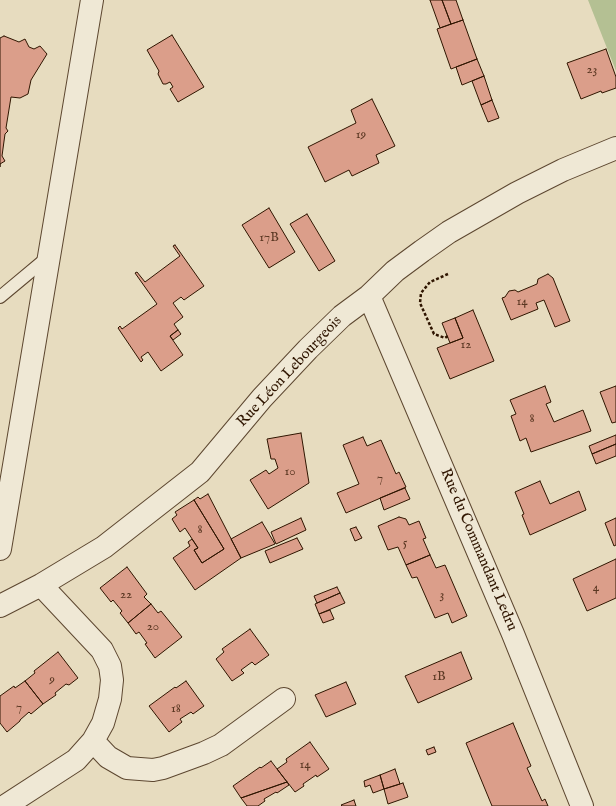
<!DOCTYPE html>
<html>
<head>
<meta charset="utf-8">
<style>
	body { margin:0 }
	canvas { display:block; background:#e7dcbf }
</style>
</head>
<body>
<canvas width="616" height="806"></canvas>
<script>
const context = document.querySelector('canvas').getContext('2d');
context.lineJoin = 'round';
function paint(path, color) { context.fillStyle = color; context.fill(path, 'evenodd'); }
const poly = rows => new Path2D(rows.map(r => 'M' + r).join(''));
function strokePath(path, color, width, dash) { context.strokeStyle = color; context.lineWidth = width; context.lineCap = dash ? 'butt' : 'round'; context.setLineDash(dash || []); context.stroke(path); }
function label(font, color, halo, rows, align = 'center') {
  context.font = font + ' "IM FELL English",serif'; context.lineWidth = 3; context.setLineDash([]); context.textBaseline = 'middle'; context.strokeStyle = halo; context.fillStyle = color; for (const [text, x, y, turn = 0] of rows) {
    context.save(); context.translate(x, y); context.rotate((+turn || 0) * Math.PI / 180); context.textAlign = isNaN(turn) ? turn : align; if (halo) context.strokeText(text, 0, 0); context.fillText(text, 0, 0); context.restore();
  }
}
paint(poly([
	[588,0,616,0,616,71]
]), '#b4c093');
const building = poly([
	[430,0,442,0,451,24,440,28,430,0],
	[442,0,456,0,463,20,451,24,442,0],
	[463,20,477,59,451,69,437,29,463,20],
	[172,35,204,87,178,102,170,89,173,87,170,82,166,84,163,84,158,74,159,71,147,50,172,35],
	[4,36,19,42,25,39,29,47,34,49,40,46,47,54,31,80,28,94,20,98,11,97,6,128,8,131,5,134,2,156,5,161,0,164,0,167,0,38,4,36],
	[606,49,616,77,616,88,602,93,601,91,581,99,567,63,606,49],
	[477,59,484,76,462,85,456,67,477,59],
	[484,76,492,100,481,105,472,81,484,76],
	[372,99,395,146,376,155,379,163,352,176,349,170,325,182,308,147,356,123,351,110,372,99],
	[492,100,499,118,488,122,481,105,492,100],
	[269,208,295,252,269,268,242,225,269,208],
	[307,214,335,261,319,271,290,224,307,214],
	[175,245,204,286,184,300,181,297,173,303,183,317,174,324,178,330,170,336,183,355,161,371,148,352,141,357,143,360,141,362,118,328,120,326,122,329,157,304,135,273,137,272,145,282,180,256,173,246,175,245],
	[548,274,553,278,570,321,555,327,544,300,536,303,538,309,511,320,502,298,505,297,509,291,515,290,518,292,537,284,538,279,548,274],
	[473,310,494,361,450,379,437,348,463,338,455,318,473,310],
	[455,318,463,338,450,343,442,323,455,318],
	[178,330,181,334,173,340,170,336,178,330],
	[545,386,551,402,546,404,554,422,583,410,591,431,531,452,526,438,520,441,511,416,516,414,510,400,545,386],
	[616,386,616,422,612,423,600,392,616,386],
	[301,433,309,483,268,509,250,480,266,470,269,474,278,468,275,459,271,459,267,439,301,433],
	[616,435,616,444,592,454,589,446,616,435],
	[363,437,367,446,381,440,396,474,399,472,406,487,346,513,337,493,359,484,343,445,363,437],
	[616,444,616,456,596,464,592,454,616,444],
	[540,481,550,504,579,491,586,510,530,535,522,515,524,514,515,492,540,481],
	[405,488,410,499,384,510,380,498,405,488],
	[208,494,241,558,195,590,173,558,190,546,188,542,192,539,198,548,194,550,202,563,224,549,194,500,198,497,200,499,208,494],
	[194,500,224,549,202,563,194,550,198,548,185,528,180,532,172,519,177,515,175,512,194,500],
	[399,517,406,519,409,525,419,521,426,538,423,539,430,555,406,565,398,547,388,550,378,526,399,517],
	[301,518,306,530,276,544,271,532,301,518],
	[616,518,616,545,614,546,605,523,616,518],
	[262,522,275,544,241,558,231,539,262,522],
	[356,527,362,538,355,541,350,529,356,527],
	[297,538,303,549,270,563,265,551,297,538],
	[430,555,436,568,445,565,467,616,452,623,448,613,435,618,417,577,412,578,406,565,430,555],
	[616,559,616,598,587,611,573,579,616,559],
	[127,567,147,594,144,597,151,604,128,623,120,613,122,611,113,600,111,602,100,588,127,567],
	[337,587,340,593,317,603,314,596,337,587],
	[340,593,345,603,319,614,315,604,340,593],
	[151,604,158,613,161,611,182,637,155,658,145,644,147,643,139,632,136,634,128,623,151,604],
	[330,610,334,619,323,623,319,614,330,610],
	[250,629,269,655,255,665,252,662,241,670,244,673,232,681,216,659,224,652,222,649,250,629],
	[58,652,78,678,69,685,66,684,55,693,56,695,43,704,25,681,35,673,34,671,58,652],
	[461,652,472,679,418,703,405,676,461,652],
	[25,681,43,704,31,714,29,712,20,720,20,721,7,732,0,723,0,696,14,686,15,688,25,681],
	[186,681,204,706,193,714,191,712,180,719,182,722,169,732,149,706,175,687,176,688,186,681],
	[346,682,356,704,326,717,315,695,346,682],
	[513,723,531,766,527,768,542,801,545,799,548,806,492,806,466,743,513,723],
	[310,742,329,769,317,777,316,775,303,784,304,786,295,792,277,769,287,762,286,759,310,742],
	[434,747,436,752,428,755,426,750,434,747],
	[271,761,287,782,241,798,233,786,260,767,261,768,271,761],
	[395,769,400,784,384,789,380,775,395,769],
	[380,775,384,789,373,793,370,785,365,787,364,781,380,775],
	[287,782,289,785,277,793,276,792,264,799,265,801,258,806,247,806,241,798,287,782],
	[403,783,408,797,388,804,384,789,403,783],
	[354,800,356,806,342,806,341,805,354,800]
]);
paint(building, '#db9e8a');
strokePath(building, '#2f1500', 1);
const service = poly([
	[0,297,48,257]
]);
const minor = poly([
	[369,296,513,634,582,806],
	[0,549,92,0],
	[0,606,41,585,104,547,200,472,262,398,308,349,342,316,369,296,395,271,422,251,449,232,517,193,563,170,616,148],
	[93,741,108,757,127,768,153,770,163,768,204,753,221,745,284,699],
	[5,806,76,760,93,741,103,723,110,699,112,680,110,666,102,650,41,585]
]);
strokePath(service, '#5d4730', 14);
strokePath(minor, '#5d4730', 24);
strokePath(poly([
	[448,274,430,282,421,293,420,303,434,334,445,338,448,336]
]), '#2f1500', 2.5, [3, 2]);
strokePath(service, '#efe8d5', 12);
strokePath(minor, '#efe8d5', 22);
label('13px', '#5a3722', null, [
	["23",592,70],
	["19",361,135],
	["17B",269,238],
	["14",522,302],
	["12",466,345],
	["8",532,419],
	["10",290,472],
	["7",380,479],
	["8",200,530],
	["5",405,543],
	["4",596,588],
	["22",126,595],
	["3",442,595],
	["20",153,627],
	["1B",439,677],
	["9",52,680],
	["7",19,708],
	["18",176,709],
	["14",305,765]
]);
label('15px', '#2f1500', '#efe8d5', [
	["Rue Léon Lebourgeois",290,372,-47],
	["Rue du Commandant Ledru",478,550,67]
]);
</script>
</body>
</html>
